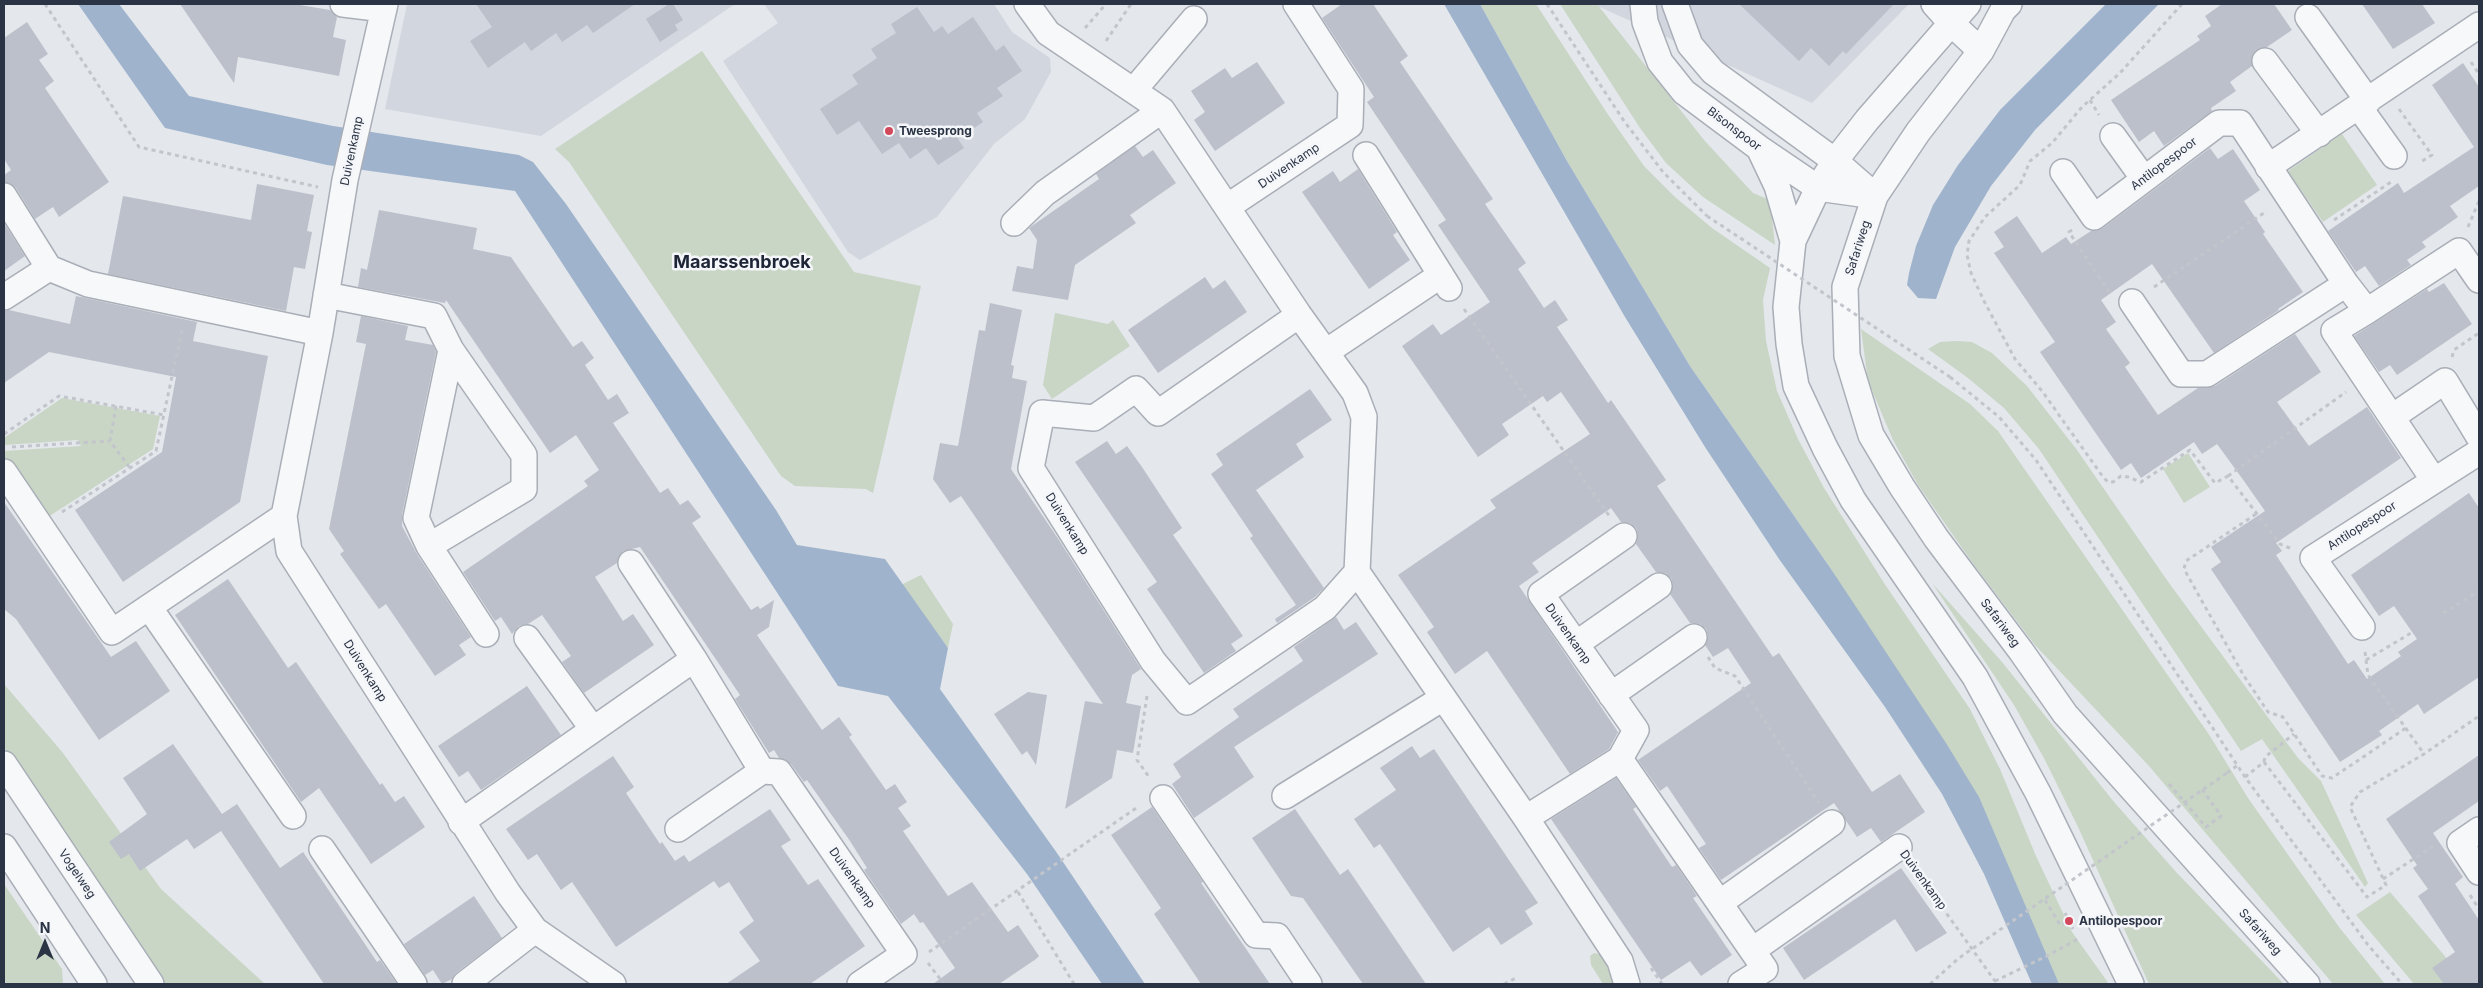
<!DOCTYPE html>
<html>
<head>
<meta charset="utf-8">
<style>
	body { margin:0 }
	#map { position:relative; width:2483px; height:988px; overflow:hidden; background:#e4e7ec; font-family:Inter,sans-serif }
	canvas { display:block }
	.frame { position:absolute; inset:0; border:5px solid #2b3445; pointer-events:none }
	.north { position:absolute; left:20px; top:918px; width:50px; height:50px; -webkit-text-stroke:4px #f4f6f9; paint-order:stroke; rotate:0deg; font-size:14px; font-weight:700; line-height:20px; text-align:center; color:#2b3445 }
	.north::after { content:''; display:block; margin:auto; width:18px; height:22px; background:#2b3445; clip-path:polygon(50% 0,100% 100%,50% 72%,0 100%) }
</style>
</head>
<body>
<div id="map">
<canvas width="2483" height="988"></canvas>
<div class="frame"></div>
<div class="north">N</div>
</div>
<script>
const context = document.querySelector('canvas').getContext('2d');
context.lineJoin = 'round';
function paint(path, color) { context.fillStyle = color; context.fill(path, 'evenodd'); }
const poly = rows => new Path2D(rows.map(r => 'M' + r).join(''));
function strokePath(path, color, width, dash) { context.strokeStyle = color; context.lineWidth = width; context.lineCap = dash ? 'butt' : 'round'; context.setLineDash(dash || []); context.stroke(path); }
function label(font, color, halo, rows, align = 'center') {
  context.font = font + ' Inter,sans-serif'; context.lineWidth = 5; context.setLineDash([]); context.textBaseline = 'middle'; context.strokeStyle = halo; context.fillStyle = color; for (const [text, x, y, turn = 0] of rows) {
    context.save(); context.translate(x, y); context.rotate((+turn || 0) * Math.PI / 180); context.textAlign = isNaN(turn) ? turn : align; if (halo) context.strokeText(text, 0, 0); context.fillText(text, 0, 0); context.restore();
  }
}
paint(poly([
	[407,4,735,4,541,136,385,109],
	[764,4,994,4,1012,32,1050,58,1051,72,1025,119,994,144,937,217,860,260,848,252,723,61,778,23],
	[1593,4,1909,4,1812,103]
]), '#d2d6de');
paint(poly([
	[1480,4,1536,4,1607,113,1644,166,1675,197,1712,228,1770,268,1763,300,1766,341,1777,391,1798,439,1824,488,1886,586,1970,709,2000,769,2036,856,2072,932,2109,984,2059,984,1831,569,1690,366,1567,161],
	[1560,4,1597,4,1704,140,1753,193,1770,200,1775,245,1703,197,1666,163,1640,128],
	[702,51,854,272,921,286,873,493,866,489,795,486,781,476,569,162,555,149],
	[2342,134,2377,185,2323,222,2288,171],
	[1055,313,1108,324,1113,320,1130,346,1052,399,1043,385],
	[1861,329,1970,404,1998,431,2210,736,2248,798,2339,927,2385,984,2333,984,2149,766,2035,645,1974,565,1918,485,1893,440,1868,381],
	[1957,341,1972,342,1992,353,2027,386,2077,450,2169,583,2298,758,2321,781,2368,883,2365,887,2262,739,2241,751,2039,449,2004,408,1968,378,1928,349,1940,342],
	[62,398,160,416,153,449,45,519,4,459,4,451,81,446,78,440,4,445,4,438],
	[2188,453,2210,487,2184,503,2163,469],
	[921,575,953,624,948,648,901,585],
	[1932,583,2002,662,2114,802,2177,873,2284,984,2149,984,2078,827,2045,760,2014,705],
	[4,684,63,753,161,889,265,984,166,984,83,860,4,747],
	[4,884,62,969,63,984,4,984],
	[2390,892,2444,955,2466,984,2414,984,2356,915],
	[1594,953,1599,954,1607,963,1616,984,1603,984,1591,965,1590,956]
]), '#c9d6c5');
paint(poly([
	[78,4,119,4,189,96,333,126,519,155,533,162,566,204,776,510,797,545,885,559,948,648,940,689,1057,853,1145,984,1102,984,1027,874,888,696,838,686,515,191,327,165,165,128],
	[1444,4,1480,4,1567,161,1690,366,1831,569,1946,743,1979,797,2059,984,2032,984,1984,874,1942,794,1885,707,1779,559,1705,447,1625,317],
	[2106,4,2159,4,2035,130,1991,186,1955,247,1936,299,1918,298,1907,285,1909,273,1916,246,1933,205,1958,165,2000,110]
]), '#9fb4cc');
paint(poly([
	[180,4,294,4,330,10,337,17,333,37,346,40,339,76,238,57,234,83],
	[476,4,635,4,593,33,587,25,562,42,556,33,531,51,525,42,488,68,470,41,492,27],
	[669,4,673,4,683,20,675,25,678,30,660,42,646,19],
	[1342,4,1373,4,1408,56,1400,62,1493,199,1485,204,1526,263,1518,269,1544,308,1555,300,1568,320,1557,327,1608,403,1611,400,1666,480,1657,486,1773,657,1779,653,1872,792,1900,774,1925,812,1881,842,1871,828,1857,837,1834,803,1721,880,1699,848,1706,844,1667,786,1660,791,1638,760,1751,683,1728,648,1713,657,1705,645,1708,636,1706,629,1700,624,1690,623,1670,594,1673,585,1671,578,1665,573,1656,572,1636,544,1638,535,1636,528,1630,523,1621,522,1611,508,1532,563,1539,572,1519,586,1618,732,1609,749,1570,774,1487,651,1455,674,1427,632,1434,627,1398,575,1496,508,1490,500,1590,434,1561,392,1547,402,1543,396,1502,424,1509,435,1478,457,1402,346,1433,324,1441,335,1490,302,1438,225,1446,220,1367,102,1374,97,1322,18],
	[1739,4,1894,4,1846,54,1843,51,1829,66,1811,48,1799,61],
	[2222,4,2274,4,2292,30,2267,47,2256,50,2252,56,2252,66,2230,82,2236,91,2211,108,2212,111,2164,146,2154,131,2139,142,2111,100,2200,40,2197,36,2211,26,2205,16],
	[2362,4,2422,4,2435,23,2393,49],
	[917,7,934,32,942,26,948,34,973,17,996,51,1004,45,1022,71,997,88,1003,96,977,113,983,122,958,139,964,148,938,165,926,148,910,159,899,143,882,154,859,121,837,135,820,109,858,84,852,75,877,58,871,49,896,33,891,24],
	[27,22,48,54,39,60,54,81,45,88,109,182,59,217,53,207,35,219,16,188,4,182,4,175,11,170,4,159,4,38],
	[1257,62,1285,103,1215,151,1194,120,1205,112,1191,91,1225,68,1232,78],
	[2463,63,2479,87,2479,186,2450,206,2458,217,2422,242,2426,247,2407,260,2411,265,2379,286,2365,266,2356,272,2328,231,2398,183,2404,193,2474,147,2432,85],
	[1135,146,1143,157,1153,150,1176,183,1130,215,1136,223,1075,265,1068,300,1012,291,1017,266,1033,269,1037,240,1029,228,1099,179,1096,174],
	[2210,148,2218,159,2233,149,2260,190,2244,201,2265,232,2263,234,2303,292,2278,309,2279,310,2214,353,2152,264,2101,300,2116,322,2106,329,2130,363,2125,367,2158,415,2198,388,2215,386,2295,334,2321,372,2277,402,2309,446,2367,407,2401,458,2276,543,2282,551,2276,555,2348,664,2354,660,2367,679,2401,656,2398,652,2417,639,2394,606,2379,616,2351,575,2469,493,2479,508,2479,677,2424,714,2418,704,2379,731,2382,735,2340,762,2211,569,2221,562,2211,547,2265,511,2244,481,2217,444,2202,454,2194,442,2141,478,2131,463,2121,470,2040,352,2055,342,1994,253,2004,247,1994,232,2017,216,2042,253,2066,237,2071,244,2091,231,2103,228],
	[1358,169,1397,232,1393,235,1410,260,1369,289,1302,192,1333,171,1340,182],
	[257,184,314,195,307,231,312,232,305,269,294,267,286,311,108,274,123,196,251,220],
	[379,210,477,228,473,249,511,257,573,347,582,341,594,358,585,365,608,400,617,394,629,413,613,423,660,493,668,488,680,505,688,500,701,517,692,523,751,610,758,606,760,609,774,600,769,627,757,635,822,730,839,717,852,735,849,737,886,790,895,784,907,802,898,808,911,826,903,831,948,896,972,882,1008,932,1018,925,1039,956,1036,959,999,984,933,984,955,968,923,922,920,923,914,914,901,924,864,870,867,868,850,841,807,780,804,782,791,764,779,758,774,750,769,753,735,699,740,695,640,547,623,551,617,563,595,577,623,621,633,614,654,645,584,693,562,662,571,656,542,615,528,624,519,626,512,634,501,617,495,621,463,572,588,486,584,481,599,470,576,435,550,453,446,300,445,303,358,287,361,268,367,270],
	[4,223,25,256,4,271],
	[1205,277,1213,289,1225,280,1247,312,1158,373,1128,330],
	[2444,283,2472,324,2397,375,2390,365,2379,372,2354,336,2427,289,2429,292],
	[76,296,197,322,193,341,268,356,240,502,123,582,75,510,162,452,176,377,49,352,4,383,4,311,9,310,70,324],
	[990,303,1022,310,1011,365,1014,366,1012,378,1027,381,1011,469,1059,540,1141,669,1132,675,1126,703,1141,706,1133,753,1117,750,1112,778,1065,809,1085,701,1103,704,961,496,950,503,933,479,940,443,958,446,979,330,985,331],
	[361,316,408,326,405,340,433,345,436,352,402,515,402,526,417,554,471,637,459,645,466,655,435,676,386,604,379,609,340,554,344,551,329,529,366,344,356,342],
	[1310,389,1332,420,1296,444,1304,457,1256,490,1324,588,1315,597,1277,623,1275,619,1296,605,1250,538,1253,536,1211,474,1223,465,1216,454],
	[1107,441,1116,454,1127,446,1142,467,1182,528,1173,535,1243,636,1231,644,1236,651,1204,673,1147,589,1157,582,1075,462],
	[4,502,111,657,136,641,170,691,99,740,16,619,4,609],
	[228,579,288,668,296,662,380,785,382,783,395,802,404,796,425,827,371,864,319,788,301,802,175,615],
	[1336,617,1344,630,1356,622,1378,654,1234,747,1254,777,1194,818,1172,784,1181,777,1173,764,1239,717,1233,709,1303,661,1294,647],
	[527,686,561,735,481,790,468,771,459,777,438,746],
	[1028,692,1047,695,1036,765,1027,751,1022,755,994,714],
	[173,744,222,814,237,804,280,868,303,852,377,962,380,960,397,984,324,984,221,831,194,849,187,839,140,871,129,854,121,859,109,842,147,814,123,778],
	[1412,746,1420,758,1434,749,1538,903,1525,911,1533,924,1501,945,1489,927,1453,952,1380,844,1374,848,1354,819,1396,790,1380,768],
	[2479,755,2479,801,2433,833,2463,877,2455,884,2479,920,2479,984,2444,984,2432,968,2455,952,2418,896,2428,889,2413,868,2417,865,2386,819],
	[613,756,634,787,626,793,660,844,662,842,675,861,684,855,689,862,770,809,791,840,781,846,808,885,818,879,865,946,810,984,726,984,760,961,739,932,754,921,729,882,719,888,714,881,616,947,572,882,561,890,537,854,528,860,506,829],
	[1616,778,1636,807,1633,809,1672,867,1676,865,1697,896,1693,898,1732,955,1701,976,1690,961,1661,980,1551,819],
	[1152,807,1203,882,1201,883,1270,984,1201,984,1154,914,1161,908,1111,835],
	[1295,809,1340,875,1348,869,1426,984,1363,984,1303,898,1291,896,1252,838],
	[1901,868,1947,933,1916,952,1895,919,1804,980,1783,948],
	[474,896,502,938,456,973,452,979,442,984,433,970,425,975,404,944]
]), '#bbc0ca');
const minor = poly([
	[343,4,384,9],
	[385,4,345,180,320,333,284,516,289,551,508,893,535,930,613,984],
	[1027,4,1048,33,1162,110,1299,315,1355,393,1364,417,1357,572,1526,818,1620,961,1627,984],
	[1643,4,1645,22,1660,62,1684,92,1759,148,1818,188,1875,196],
	[1675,4,1690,45,1713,72,1835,161,1875,196],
	[1934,4,1951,23,1981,51],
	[1968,4,1867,120,1835,161,1818,188,1793,241,1786,307,1789,344,1796,386,1825,448,1853,500,1975,677,2038,793,2131,984],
	[2009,4,2003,10,1981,51,1918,132,1875,196,1845,287,1847,356,1871,435,1902,487,1936,538,2021,651,2065,714,2307,984],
	[2308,17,2368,101],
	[2265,61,2319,134],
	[1134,90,1194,19],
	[2359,107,2394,156],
	[2113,136,2144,179],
	[1759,148,1777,186,1793,241],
	[1366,155,1449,288],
	[2268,167,2479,25],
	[2063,172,2094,217,2219,123,2240,123,2346,284,2367,311,2459,251,2479,280],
	[4,196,49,268,88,284,320,333],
	[1227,207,1350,125,1351,89,1296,4],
	[1014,223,1045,193,1162,110],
	[326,295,434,316,451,350,524,455,524,489,429,546],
	[4,297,49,268],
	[2132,302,2181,374,2207,374,2346,284],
	[2367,311,2334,331,2433,479],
	[1299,315,1158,413,1136,389,1094,418,1042,413,1031,468,1153,661,1187,702,1325,608,1357,572],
	[451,350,416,518,429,546,486,634],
	[1326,352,1441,275],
	[2392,417,2445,381,2479,437],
	[4,472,112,632,284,516],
	[631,563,694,659,762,771,779,772,904,954,860,984],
	[149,607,293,816],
	[2362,627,2313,558,2479,452],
	[527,638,592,728],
	[1576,644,1659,586],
	[1611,695,1694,637],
	[1620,759,1765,969,1741,984],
	[4,764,151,984],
	[1285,796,1443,698],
	[1163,798,1256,935,1277,936,1309,984],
	[1526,818,1620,759,1636,730,1541,594,1624,536],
	[461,822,694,659],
	[678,829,762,771],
	[2479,830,2460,843,2479,872],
	[4,847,94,984],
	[322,849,414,984],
	[1721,902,1832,823],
	[1753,950,1899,847],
	[465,984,535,930]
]);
strokePath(minor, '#a9aeb7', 28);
strokePath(poly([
	[45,4,139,147,318,187],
	[1547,4,1624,121,1663,172,1707,216],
	[2182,4,2120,73,2082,107,2052,143,2030,161,2020,185,1985,217,1969,241,1967,255,1971,273,1984,301,2015,359,2042,391,2103,477,2108,482,2113,482,2121,476,2128,477,2141,482,2190,450,2215,483,2228,476,2280,544,2290,548],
	[1085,28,1106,4],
	[1106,41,1131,4],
	[2471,62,2479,74],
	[2090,100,2099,115],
	[2399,109,2432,155,2419,163],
	[2334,220,2391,182],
	[2468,227,2479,201],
	[2072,230,2069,232,2109,292],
	[2154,287,2267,211],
	[1464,309,1610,517],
	[2452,357,2454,350,2479,333],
	[1950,377,1999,417,2036,460,2245,777,2368,945,2402,984],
	[116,406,110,441,130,468],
	[4,434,59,396,164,415],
	[12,447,110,441],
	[2228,476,2346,392],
	[62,512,156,451,182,330],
	[2256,514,2186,561,2184,569,2244,676,2268,712,2283,717,2322,776,2332,778,2406,728],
	[2443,613,2479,591],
	[2365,652,2368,675,2424,754],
	[1708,657,1715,668,1735,676,1819,803],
	[2366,660,2411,633],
	[1147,696,1137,760,1149,777],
	[2264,762,2265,757,2294,734],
	[2227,773,2238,765],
	[2245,777,2264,762,2367,897,2386,885,2350,807,2360,792,2424,754,2479,716],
	[2169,784,2206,827,2221,816,2202,789],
	[1914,868,1995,981,1991,984],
	[2383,879,2435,845],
	[1018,892,1074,984],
	[2470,895,2479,909],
	[2045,900,2060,925,2069,921],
	[2065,913,2073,929],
	[929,952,1139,806],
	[928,963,944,984],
	[1651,968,1662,984],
	[1995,981,2047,956,2078,939,2077,937],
	[1504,984,1516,978]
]), '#c2c5cb', 3, [4, 4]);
strokePath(minor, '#f7f8fa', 25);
strokePath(poly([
	[1707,216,1950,377],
	[1930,984,1959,958,2227,773]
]), '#c2c5cb', 3, [4, 4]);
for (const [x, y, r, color] of [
	[889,131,5,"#d1495b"],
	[2069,921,5,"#d1495b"]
]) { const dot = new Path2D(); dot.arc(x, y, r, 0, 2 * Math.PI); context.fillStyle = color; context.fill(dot); strokePath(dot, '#f4f6f9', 2); }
label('12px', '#2b3445', '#f4f6f9', [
	["Bisonspoor",1734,129,37],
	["Duivenkamp",352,151,-78],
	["Antilopespoor",2164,164,-37],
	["Duivenkamp",1289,166,-34],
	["Safariweg",1858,248,-72],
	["Duivenkamp",1067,524,58],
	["Antilopespoor",2362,526,-33],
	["Safariweg",2000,623,53],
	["Duivenkamp",1568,634,55],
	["Duivenkamp",365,671,58],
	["Vogelweg",77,874,56],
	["Duivenkamp",852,878,55],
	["Duivenkamp",1923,880,54],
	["Safariweg",2260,932,48]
]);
label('bold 12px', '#2b3445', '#f4f6f9', [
	["Tweesprong",899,131],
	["Antilopespoor",2079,921]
], 'left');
label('bold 18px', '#1d2536', '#f4f6f9', [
	["Maarssenbroek",742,263]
]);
</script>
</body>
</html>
